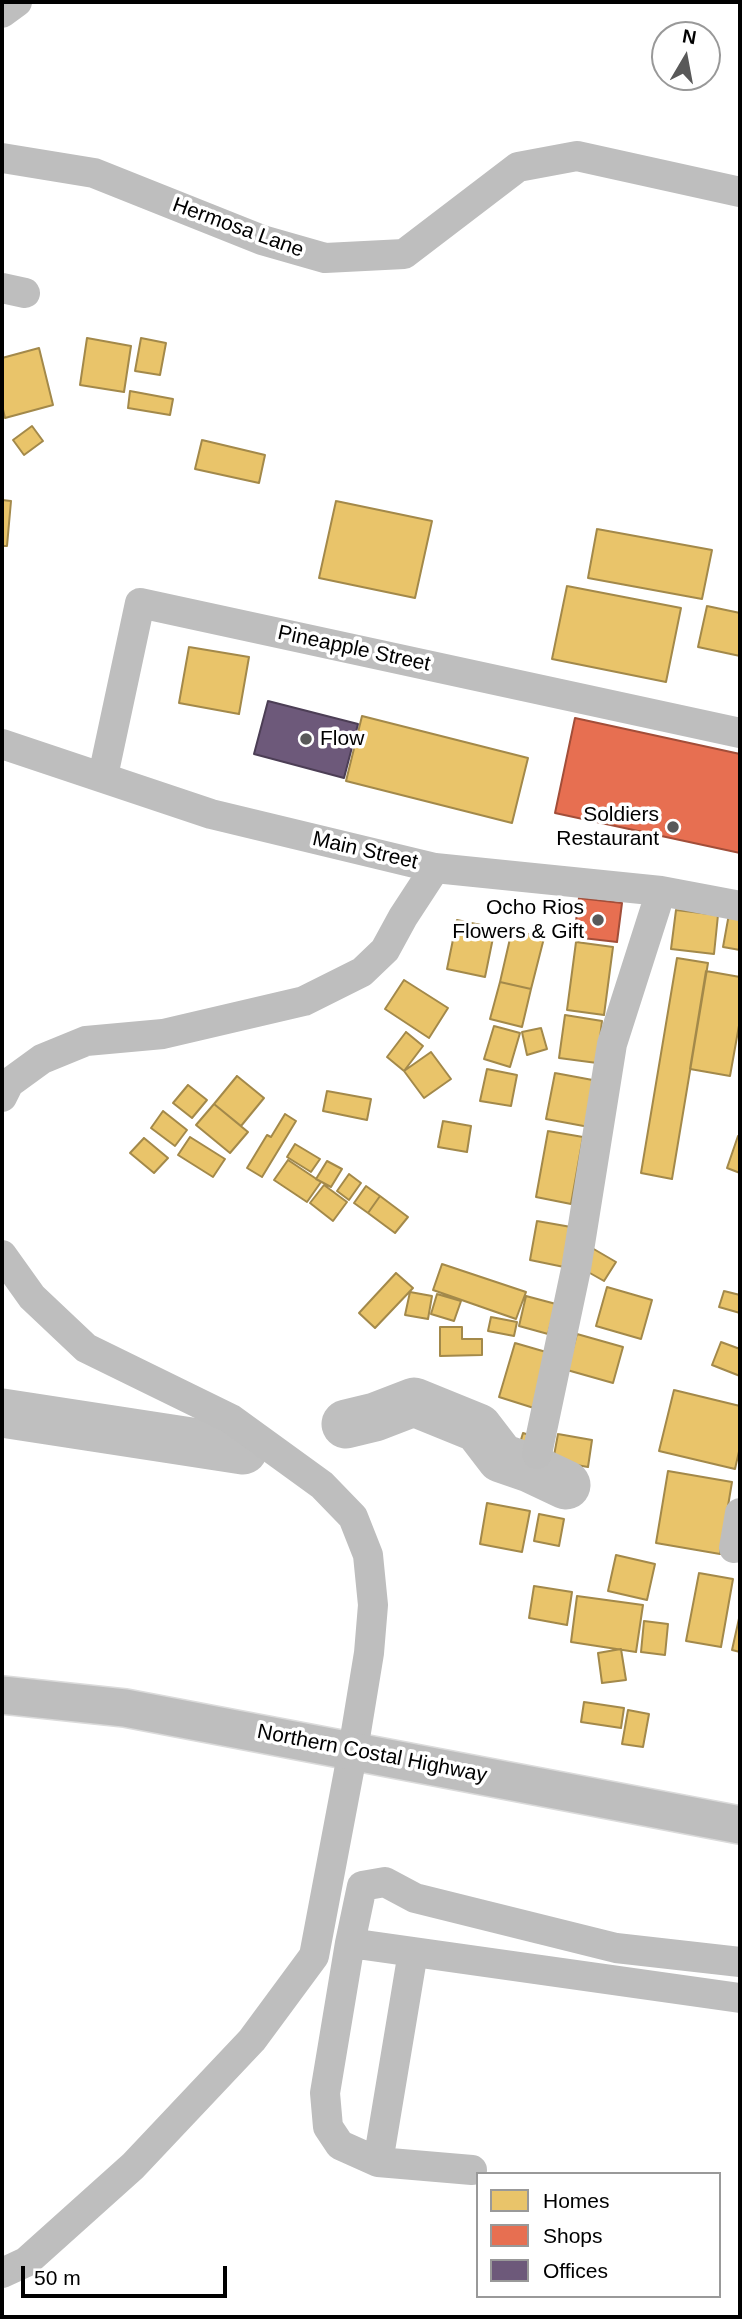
<!DOCTYPE html>
<html>
<head>
<meta charset="utf-8">
<style>
	body { margin:0 }
	#map { position:relative; width:742px; height:2319px; overflow:hidden; background:#fff; font-family:Arial,sans-serif }
	canvas { display:block }
	.frame { position:absolute; inset:0; border:4px solid #000; pointer-events:none }
	.legend { position:absolute; left:476px; top:2172px; width:245px; height:126px; box-sizing:border-box; background:#fff; border:2px solid #999; margin:0; padding:9px 12px; list-style:none; font-size:21px; color:#000 }
	.legend li { display:flex; align-items:center; gap:14px; height:35px }
	.legend b { width:35px; border:2px solid #999 }
	.north { position:absolute; left:651px; top:21px; width:70px; height:70px; box-sizing:border-box; background:#fff; border:2px solid #999; border-radius:50%; rotate:10deg; font-size:19px; font-weight:700; line-height:28px; text-align:center; color:#000 }
	.north::after { content:''; display:block; margin:auto; width:24px; height:32px; background:#595959; clip-path:polygon(50% 0,100% 100%,50% 72%,0 100%) }
	.scale { position:absolute; left:21px; top:2266px; width:206px; height:32px; box-sizing:border-box; border:4px solid #000; border-top:0; padding-left:9px; font-size:21px; line-height:24px; white-space:nowrap; color:#000; -webkit-text-stroke:5px #fff; paint-order:stroke }
</style>
</head>
<body>
<div id="map">
<canvas width="742" height="2319"></canvas>
<div class="frame"></div>
<ul class="legend">
<li><b style="height:19px;background:#e9c46a"></b>Homes</li>
<li><b style="height:19px;background:#e76f51"></b>Shops</li>
<li><b style="height:19px;background:#6d597a"></b>Offices</li>
</ul>
<div class="north">N</div>
<div class="scale">50 m</div>
</div>
<script>
const context = document.querySelector('canvas').getContext('2d');
context.lineJoin = 'round';
function paint(path, color) { context.fillStyle = color; context.fill(path, 'evenodd'); }
const poly = rows => new Path2D(rows.map(r => 'M' + r).join(''));
function strokePath(path, color, width, dash) { context.strokeStyle = color; context.lineWidth = width; context.lineCap = dash ? 'butt' : 'round'; context.setLineDash(dash || []); context.stroke(path); }
function label(font, color, halo, rows, align = 'center') {
  context.font = font + ' Arial,sans-serif'; context.lineWidth = 7; context.setLineDash([]); context.textBaseline = 'middle'; context.strokeStyle = halo; context.fillStyle = color; for (const [text, x, y, turn = 0] of rows) {
    context.save(); context.translate(x, y); context.rotate((+turn || 0) * Math.PI / 180); context.textAlign = isNaN(turn) ? turn : align; if (halo) context.strokeText(text, 0, 0); context.fillText(text, 0, 0); context.restore();
  }
}
const homes = poly([
	[87,338,131,346,124,392,80,385,87,338],
	[141,338,166,343,160,375,135,371,141,338],
	[39,348,53,405,5,418,2,405,2,358,39,348],
	[130,391,173,399,170,415,128,408,130,391],
	[32,426,43,441,24,455,13,440,32,426],
	[202,440,265,455,259,483,195,469,202,440],
	[2,500,11,501,7,546,2,546,2,500],
	[336,501,432,521,415,598,319,578,336,501],
	[597,529,712,550,702,599,588,578,597,529],
	[567,586,681,608,666,682,552,659,567,586],
	[707,606,740,613,740,656,698,647,707,606],
	[189,647,249,657,239,714,179,703,189,647],
	[362,716,528,758,512,823,346,781,362,716],
	[676,910,718,915,714,954,671,949,676,910],
	[729,914,740,916,740,950,723,947,729,914],
	[457,920,495,928,485,977,447,969,457,920],
	[512,930,544,938,531,989,500,982,512,930],
	[576,942,613,947,604,1015,567,1010,576,942],
	[677,958,708,963,672,1179,641,1173,677,958],
	[706,971,740,977,740,1020,730,1076,690,1069,706,971],
	[404,980,448,1008,429,1038,385,1009,404,980],
	[500,982,531,989,522,1027,490,1019,500,982],
	[565,1015,602,1021,597,1063,559,1058,565,1015],
	[494,1026,520,1033,510,1067,484,1059,494,1026],
	[541,1028,547,1049,527,1055,522,1032,541,1028],
	[406,1032,423,1046,404,1071,387,1057,406,1032],
	[431,1052,451,1079,424,1098,404,1071,431,1052],
	[487,1069,517,1075,511,1106,480,1101,487,1069],
	[555,1073,598,1081,589,1127,546,1119,555,1073],
	[237,1076,264,1098,241,1126,214,1104,237,1076],
	[188,1085,207,1100,192,1118,173,1103,188,1085],
	[327,1091,371,1099,367,1120,323,1111,327,1091],
	[214,1104,248,1132,230,1153,196,1125,214,1104],
	[163,1111,187,1130,175,1146,151,1128,163,1111],
	[285,1114,296,1121,262,1177,247,1168,267,1135,271,1137,285,1114],
	[443,1121,471,1126,467,1152,438,1147,443,1121],
	[548,1131,583,1137,571,1204,536,1197,548,1131],
	[738,1136,740,1136,740,1173,727,1168,738,1136],
	[190,1137,225,1159,213,1177,178,1155,190,1137],
	[144,1138,168,1158,154,1173,130,1153,144,1138],
	[295,1144,320,1159,311,1172,287,1157,295,1144],
	[288,1160,321,1182,307,1202,274,1180,288,1160],
	[327,1161,342,1169,331,1187,316,1179,327,1161],
	[349,1174,361,1183,349,1200,337,1191,349,1174],
	[324,1185,347,1202,333,1221,310,1203,324,1185],
	[366,1186,380,1196,368,1213,354,1203,366,1186],
	[380,1196,408,1217,395,1233,368,1213,380,1196],
	[537,1221,571,1227,564,1267,530,1260,537,1221],
	[592,1248,616,1262,604,1281,581,1268,592,1248],
	[442,1264,526,1292,516,1319,433,1290,442,1264],
	[396,1273,413,1288,375,1328,359,1313,396,1273],
	[607,1287,652,1300,641,1339,596,1326,607,1287],
	[724,1291,740,1295,740,1313,719,1307,724,1291],
	[410,1292,432,1296,428,1319,405,1315,410,1292],
	[437,1294,461,1301,454,1321,431,1314,437,1294],
	[526,1296,556,1304,548,1334,519,1326,526,1296],
	[491,1317,517,1322,514,1336,488,1331,491,1317],
	[440,1327,462,1327,462,1339,482,1339,482,1355,440,1356,440,1327],
	[577,1334,623,1347,613,1383,567,1370,577,1334],
	[721,1342,740,1349,740,1376,712,1365,721,1342],
	[515,1343,553,1354,537,1409,499,1397,515,1343],
	[674,1390,740,1406,740,1447,735,1469,659,1451,674,1390],
	[523,1433,539,1438,530,1467,514,1463,523,1433],
	[558,1434,592,1440,588,1467,553,1461,558,1434],
	[668,1471,732,1482,720,1554,656,1543,668,1471],
	[487,1503,530,1511,522,1552,480,1544,487,1503],
	[539,1514,564,1519,559,1546,534,1541,539,1514],
	[616,1555,655,1564,647,1600,608,1591,616,1555],
	[699,1573,733,1579,721,1647,686,1641,699,1573],
	[534,1586,572,1592,567,1625,529,1618,534,1586],
	[577,1596,643,1605,636,1652,571,1642,577,1596],
	[740,1614,740,1652,732,1650,740,1614],
	[644,1621,668,1624,665,1655,641,1652,644,1621],
	[621,1649,626,1680,602,1683,598,1653,621,1649],
	[584,1702,624,1708,621,1728,581,1722,584,1702],
	[628,1710,649,1714,643,1747,622,1744,628,1710]
]);
paint(homes, '#e9c46a');
strokePath(homes, '#a3894a', 2);
const shops = poly([
	[575,718,740,754,740,853,555,813,575,718],
	[579,898,622,903,617,942,574,937,579,898]
]);
paint(shops, '#e76f51');
strokePath(shops, '#a24e39', 2);
const offices = poly([
	[268,701,358,724,344,778,254,754,268,701]
]);
paint(offices, '#6d597a');
strokePath(offices, '#4c3e55', 2);
strokePath(poly([
	[2,1413,243,1450],
	[346,1424,375,1417,414,1402,478,1428,501,1458,530,1468,566,1485]
]), '#bfbfbf', 49);
const major = poly([
	[2,1695,125,1708,740,1825]
]);
strokePath(major, '#dbdbdb', 40);
strokePath(poly([
	[2,13,17,2],
	[2,158,94,173,262,240,325,258,404,254,518,167,577,156,740,192],
	[2,288,25,293],
	[2,744,211,814,435,868,661,891,740,906],
	[103,776,140,603,740,733],
	[2,1097,9,1083,42,1059,86,1041,163,1034,304,1001,362,972,385,950,403,917,435,868],
	[2,1255,32,1297,86,1348,231,1419,322,1485,353,1517,368,1555,373,1605,369,1653,353,1750,314,1956,252,2040,133,2166,26,2262,2,2273],
	[537,1454,576,1269,612,1044,661,891],
	[734,1548,740,1513],
	[350,1943,325,2093,328,2127,340,2145,378,2162,472,2170],
	[740,1962,616,1948,415,1898,385,1882,362,1886,350,1943,740,1998],
	[378,2162,413,1952]
]), '#bebebe', 30);
strokePath(major, '#bebebe', 37);
for (const [x, y, r, color] of [
	[306,739,7,"#595959"],
	[673,827,7,"#595959"],
	[598,920,7,"#595959"]
]) { const dot = new Path2D(); dot.arc(x, y, r, 0, 2 * Math.PI); context.fillStyle = color; context.fill(dot); strokePath(dot, '#fff', 2.5); }
label('21px', '#000', '#fff', [
	["Hermosa Lane",238,228,20],
	["Pineapple Street",354,649,12],
	["Main Street",365,851,13],
	["Northern Costal Highway",372,1754,11]
]);
label('21px', '#000', '#fff', [
	["Flow",320,739,"left"],
	["Soldiers",659,815],
	["Restaurant",659,839],
	["Ocho Rios",584,908],
	["Flowers & Gift",584,932]
], 'right');
</script>
</body>
</html>
